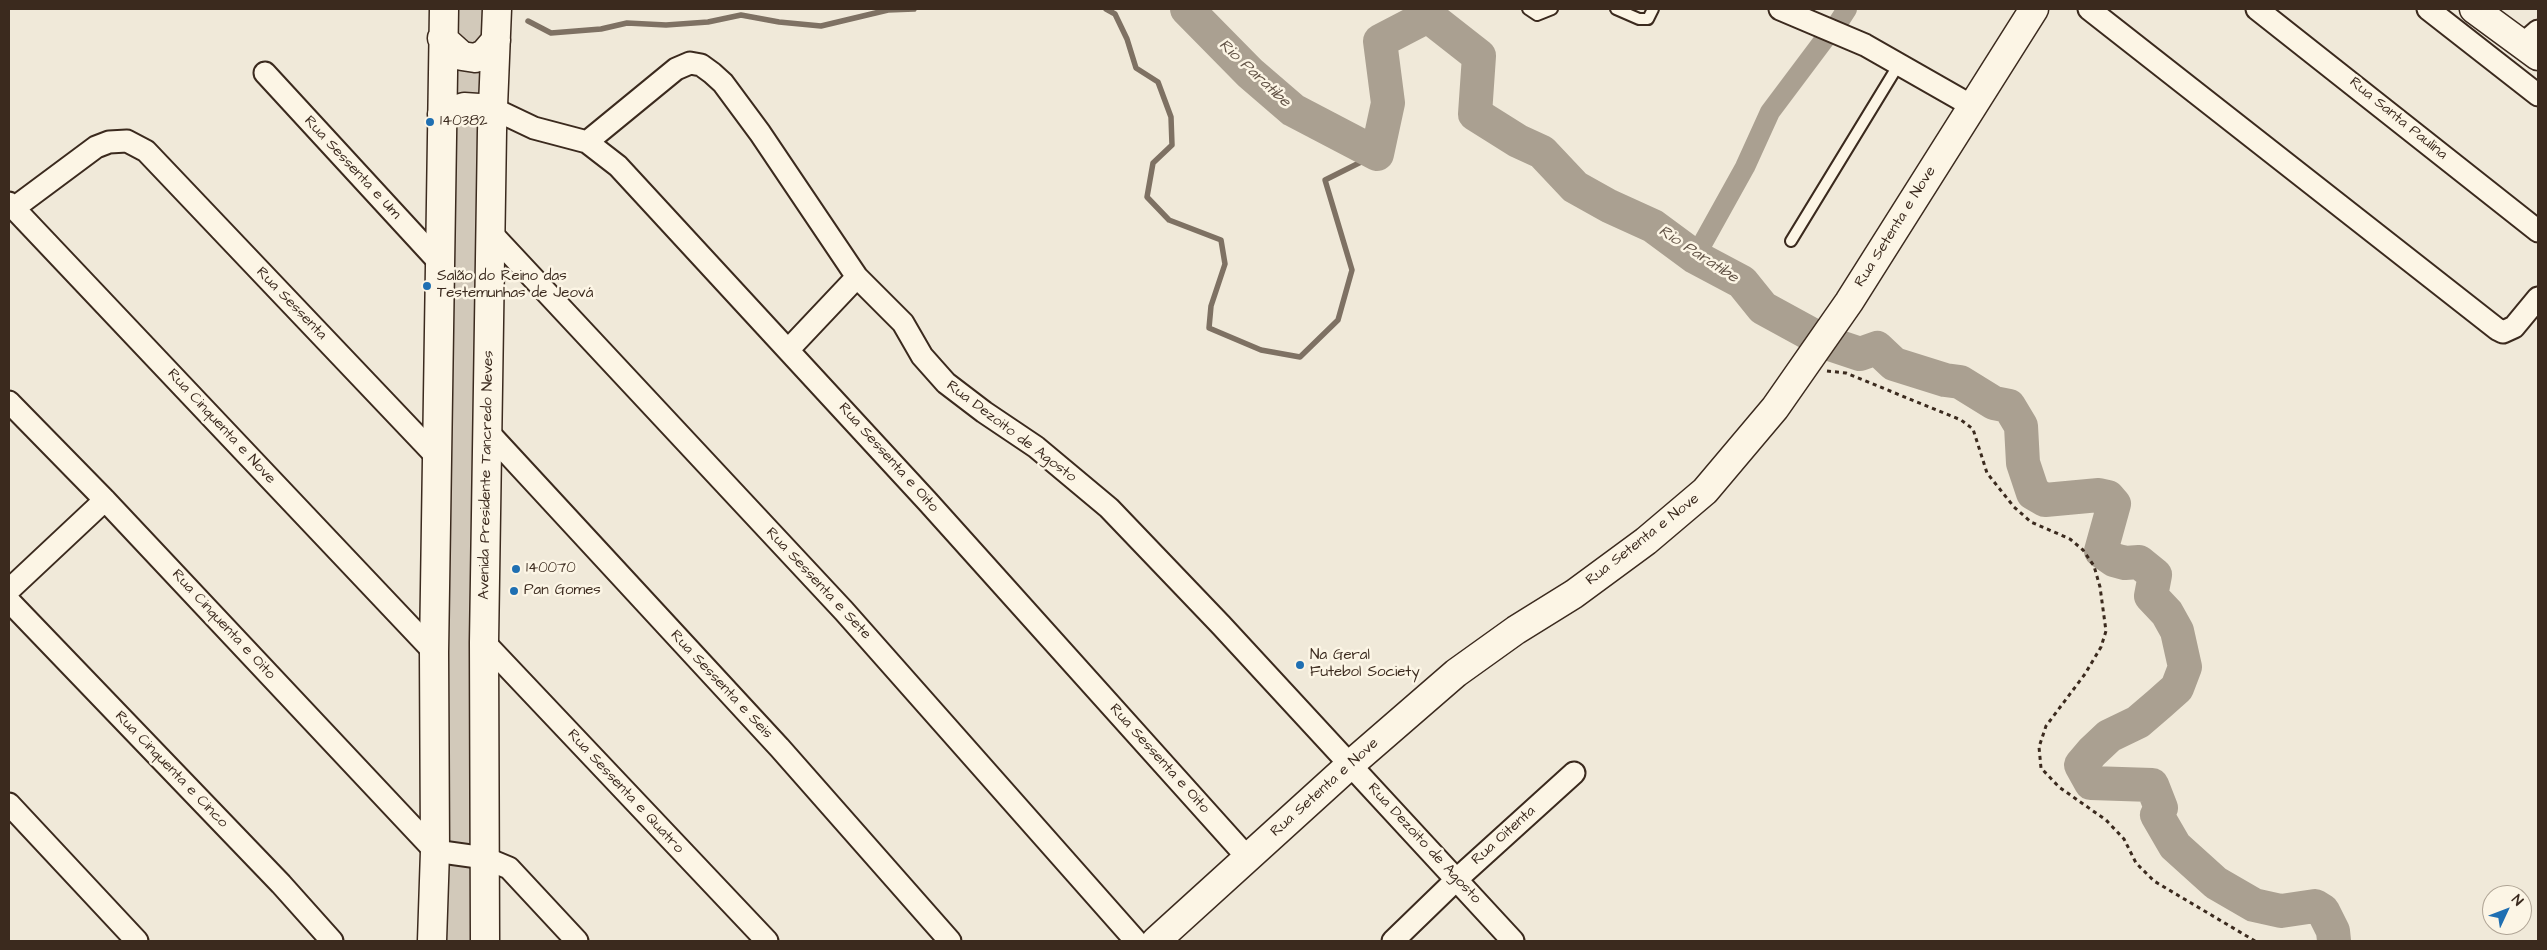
<!DOCTYPE html>
<html>
<head>
<meta charset="utf-8">
<style>
	body { margin:0 }
	#map { position:relative; width:2547px; height:950px; overflow:hidden; background:#f0e9d9; font-family:"Architects Daughter",sans-serif }
	canvas { display:block }
	.frame { position:absolute; inset:0; border:10px solid #3b2a1e; pointer-events:none }
	.north { position:absolute; left:2482px; top:885px; width:50px; height:50px; box-sizing:border-box; background:#fcf5e5; border:1px solid #afa495; border-radius:50%; rotate:47deg; font-size:14px; font-weight:700; line-height:20px; text-align:center; color:#3b2a1e }
	.north::after { content:''; display:block; margin:auto; width:18px; height:22px; background:#1f6fb2; clip-path:polygon(50% 0,100% 100%,50% 72%,0 100%) }
</style>
</head>
<body>
<div id="map">
<canvas width="2547" height="950"></canvas>
<div class="frame"></div>
<div class="north">N</div>
</div>
<script>
const context = document.querySelector('canvas').getContext('2d');
context.lineJoin = 'round';
function paint(path, color) { context.fillStyle = color; context.fill(path, 'evenodd'); }
const poly = rows => new Path2D(rows.map(r => 'M' + r).join(''));
function strokePath(path, color, width, dash) { context.strokeStyle = color; context.lineWidth = width; context.lineCap = dash ? 'butt' : 'round'; context.setLineDash(dash || []); context.stroke(path); }
function label(font, color, halo, rows, align = 'center') {
  context.font = font + ' "Architects Daughter",sans-serif'; context.lineWidth = 5; context.setLineDash([]); context.textBaseline = 'middle'; context.strokeStyle = halo; context.fillStyle = color; for (const [text, x, y, turn = 0] of rows) {
    context.save(); context.translate(x, y); context.rotate((+turn || 0) * Math.PI / 180); context.textAlign = isNaN(turn) ? turn : align; if (halo) context.strokeText(text, 0, 0); context.fillText(text, 0, 0); context.restore();
  }
}
paint(poly([
	[448,9,490,9,478,941,438,941]
]), '#d2c9ba');
strokePath(poly([
	[1106,9,1115,14,1127,39,1136,68,1158,82,1171,117,1172,145,1153,163,1147,197,1169,220,1221,240,1225,264,1211,306,1209,328,1261,350,1300,357,1338,320,1352,270,1325,180,1377,154],
	[528,21,551,33,601,29,627,23,666,25,708,22,741,15,779,22,821,26,888,10,914,9]
]), '#7e7163', 5.5);
strokePath(poly([
	[1838,23,1847,9],
	[1695,257,1745,167,1770,112,1827,36]
]), '#aaa091', 20);
strokePath(poly([
	[1187,9,1250,73,1293,110,1377,154,1388,103,1380,41,1428,16,1479,56,1475,114,1518,141,1542,152,1575,187,1609,206,1653,226,1695,257,1742,282,1763,308,1827,343,1860,354,1877,348,1894,364,1945,380,1960,382,1994,403,2009,406,2021,426,2023,463,2033,493,2045,500,2099,495,2108,497,2114,504,2101,551,2114,560,2125,563,2139,562,2155,575,2151,596,2167,613,2177,631,2185,667,2177,688,2159,704,2138,722,2109,736,2092,752,2081,765,2091,783,2152,785,2161,808,2157,815,2175,846,2216,883,2254,905,2281,911,2315,906,2323,911,2333,931,2334,941]
]), '#aaa091', 34);
const lane = poly([
	[1528,9,1537,15,1552,9],
	[1616,9,1639,19,1648,19,1653,9],
	[1791,241,1899,64]
]);
const street = poly([
	[1780,9,1865,45,1972,106],
	[2089,9,2497,329,2503,332,2514,327,2538,298],
	[2257,9,2538,231],
	[2428,9,2538,95],
	[2522,45,2538,31],
	[265,73,439,262],
	[494,109,534,128,587,142,618,166,928,502,1247,857],
	[587,142,676,69,690,63,701,65,712,73,723,83,760,133,857,277,903,323,922,356,946,383,984,412,1036,447,1109,508,1221,625,1513,941],
	[9,203,434,652],
	[14,208,96,147,109,142,127,141,146,151,437,457],
	[492,234,844,611,1136,941],
	[789,349,857,277],
	[9,402,105,500,435,851,485,858,509,868,577,941],
	[488,432,779,747,950,941],
	[9,590,105,500],
	[9,601,281,884,332,941],
	[484,642,767,941],
	[9,804,137,941],
	[1393,941,1457,879,1574,773]
]);
const secondary = poly([
	[2474,9,2538,56],
	[1156,941,1351,764,1456,673,1516,630,1574,594,1646,541,1705,491,1775,408,1849,302,2034,9]
]);
const primary = poly([
	[442,38,462,56,475,58,484,54,496,40],
	[442,114,464,107,494,109],
	[432,941,435,851,434,652,444,9],
	[485,941,484,642,492,131,497,9]
]);
strokePath(lane, '#3b2a1e', 14);
strokePath(street, '#3b2a1e', 25);
strokePath(secondary, '#3b2a1e', 31);
strokePath(primary, '#3b2a1e', 31);
strokePath(poly([
	[1827,371,1846,373,1961,420,1973,429,1987,473,2014,507,2031,522,2070,539,2083,550,2094,566,2100,587,2106,631,2101,647,2085,674,2046,726,2039,747,2041,768,2059,787,2106,820,2124,839,2136,863,2154,881,2255,941]
]), '#3b2a1e', 3, [4, 4]);
strokePath(lane, '#fcf5e5', 10);
strokePath(street, '#fcf5e5', 21);
strokePath(secondary, '#fcf5e5', 28);
strokePath(primary, '#fcf5e5', 28);
for (const [x, y, r, color] of [
	[430,122,5,"#1f6fb2"],
	[427,286,5,"#1f6fb2"],
	[516,569,5,"#1f6fb2"],
	[514,591,5,"#1f6fb2"],
	[1300,665,5,"#1f6fb2"]
]) { const dot = new Path2D(); dot.arc(x, y, r, 0, 2 * Math.PI); context.fillStyle = color; context.fill(dot); strokePath(dot, '#fcf5e5', 2); }
label('15px', '#3b2a1e', '#fcf5e5', [
	["Rua Santa Paulina",2398,119,39],
	["Rua Sessenta e Um",352,168,47],
	["Rua Setenta e Nove",1896,227,-58],
	["Rua Sessenta",291,304,46],
	["Rua Cinquenta e Nove",221,427,47],
	["Rua Dezoito de Agosto",1011,432,37],
	["Rua Sessenta e Oito",888,458,48],
	["Avenida Presidente Tancredo Neves",487,475,-89],
	["Rua Setenta e Nove",1643,540,-38],
	["Rua Sessenta e Sete",818,584,47],
	["Rua Cinquenta e Oito",223,625,47],
	["Rua Sessenta e Seis",721,685,47],
	["Rua Sessenta e Oito",1159,759,48],
	["Rua Cinquenta e Cinco",171,770,46],
	["Rua Setenta e Nove",1325,788,-42],
	["Rua Sessenta e Quatro",625,792,47],
	["Rua Oitenta",1504,836,-42],
	["Rua Dezoito de Agosto",1424,844,47]
]);
label('15px', '#3b2a1e', '#fcf5e5', [
	["140382",440,122],
	["Salão do Reino das",437,277],
	["Testemunhas de Jeová",437,294],
	["140070",526,569],
	["Pan Gomes",524,591],
	["Na Geral",1310,656],
	["Futebol Society",1310,673]
], 'left');
label('italic 16px', '#625346', '#fcf5e5', [
	["Rio Paratibe",1254,74,43],
	["Rio Paratibe",1698,255,33]
]);
</script>
</body>
</html>
